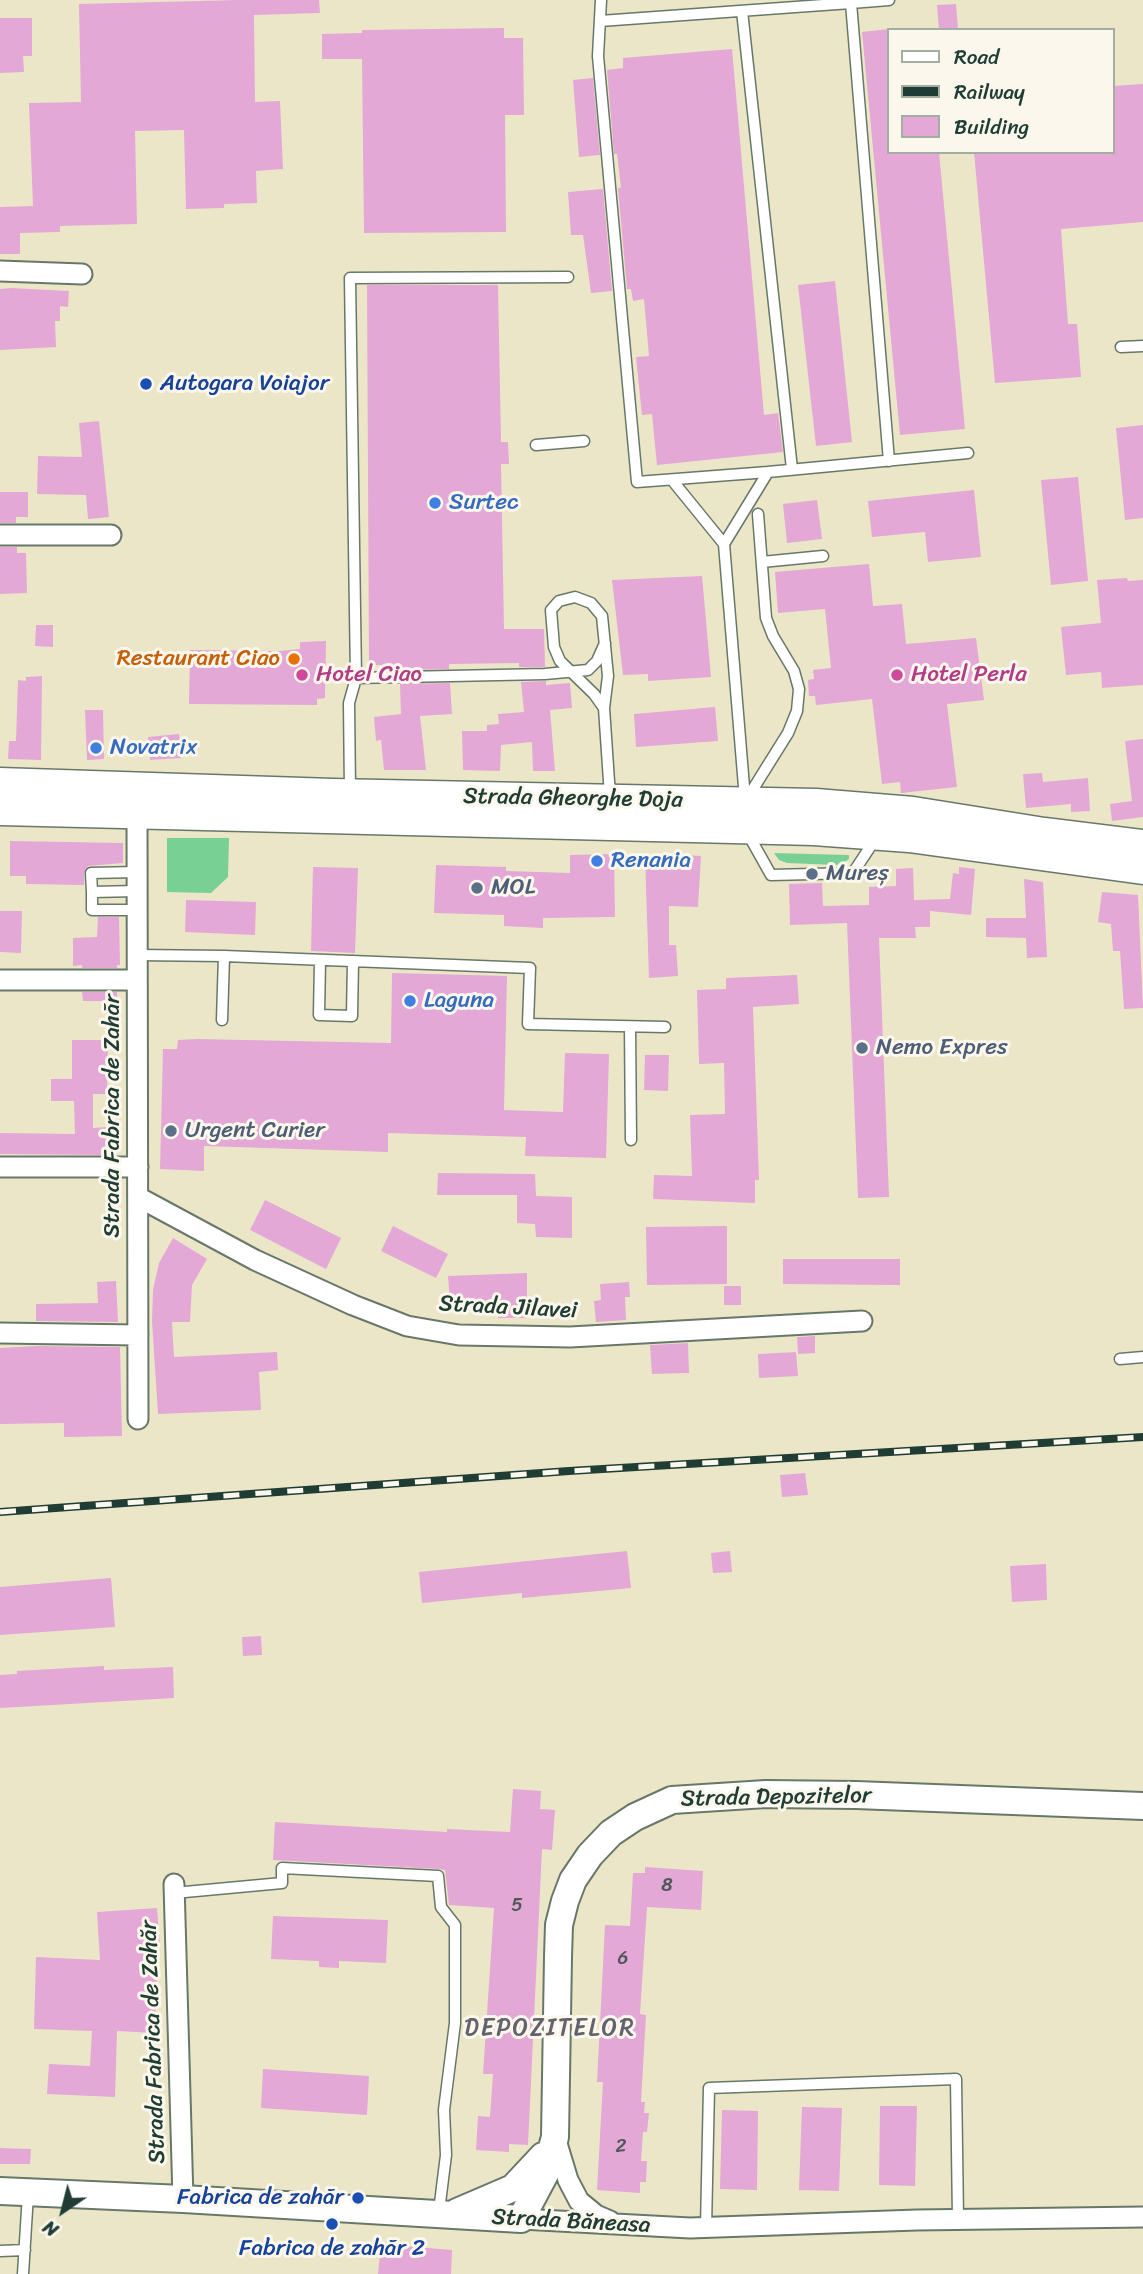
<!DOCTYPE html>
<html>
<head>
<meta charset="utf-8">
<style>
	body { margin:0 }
	#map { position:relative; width:1143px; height:2274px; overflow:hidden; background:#ece6c9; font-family:Sriracha,sans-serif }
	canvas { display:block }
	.legend { position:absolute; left:887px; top:28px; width:228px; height:126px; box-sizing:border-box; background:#fbf7ec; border:2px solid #a3ada2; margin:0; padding:9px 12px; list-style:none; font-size:21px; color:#1f3d34 }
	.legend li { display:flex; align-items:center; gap:14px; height:35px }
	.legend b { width:35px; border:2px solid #a3ada2 }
	.north { position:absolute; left:28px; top:2176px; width:70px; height:70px; -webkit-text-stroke:5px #fbf7ec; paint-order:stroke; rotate:215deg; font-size:19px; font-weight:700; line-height:28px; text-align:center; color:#1f3d34 }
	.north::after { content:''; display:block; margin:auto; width:24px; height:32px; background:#1f3d34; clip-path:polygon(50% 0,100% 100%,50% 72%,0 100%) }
</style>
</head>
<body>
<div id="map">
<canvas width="1143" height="2274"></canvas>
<ul class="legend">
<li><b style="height:9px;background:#fff"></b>Road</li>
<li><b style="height:9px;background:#1f3d34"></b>Railway</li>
<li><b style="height:19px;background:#e3a8d5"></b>Building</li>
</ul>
<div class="north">N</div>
</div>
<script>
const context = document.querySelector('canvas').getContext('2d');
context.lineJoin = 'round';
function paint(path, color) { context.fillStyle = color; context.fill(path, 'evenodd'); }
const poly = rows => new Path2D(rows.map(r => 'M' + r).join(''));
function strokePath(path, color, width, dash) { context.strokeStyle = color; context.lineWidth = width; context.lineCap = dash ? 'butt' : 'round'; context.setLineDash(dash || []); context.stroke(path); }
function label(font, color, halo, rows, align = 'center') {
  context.font = font + ' Sriracha,sans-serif'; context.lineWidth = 6; context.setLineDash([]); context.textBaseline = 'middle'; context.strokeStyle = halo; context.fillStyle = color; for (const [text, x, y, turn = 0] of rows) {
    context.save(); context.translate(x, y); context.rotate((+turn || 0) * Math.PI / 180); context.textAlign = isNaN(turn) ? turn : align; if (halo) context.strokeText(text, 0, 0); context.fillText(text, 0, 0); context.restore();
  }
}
paint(poly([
	[167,838,229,838,228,877,211,893,167,892],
	[774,853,849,855,849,859,843,863,836,865,787,863,779,860]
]), '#79d094');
paint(poly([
	[238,0,319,0,320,13,254,15,255,102,280,101,283,169,256,171,257,203,224,204,224,208,186,209,184,130,135,131,137,224,60,226,60,232,20,233,20,254,0,254,0,207,33,206,29,103,81,102,79,4],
	[956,4,958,30,939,30,937,5],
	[0,18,32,18,32,56,23,56,24,72,0,73],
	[504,28,504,38,523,38,524,115,505,115,506,232,364,233,362,59,322,59,322,34,362,33,362,30],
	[889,29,889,152,939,152,965,429,900,435,862,32],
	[732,49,764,415,778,413,783,452,657,465,652,414,642,415,636,357,649,356,644,299,633,301,631,289,627,289,618,188,621,188,617,154,614,154,607,70,623,68,623,58],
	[593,78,600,155,579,157,573,80],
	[1143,84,1143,222,1061,229,1068,324,1077,324,1081,377,995,383,974,152,1113,152,1113,86],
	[603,189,612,291,591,293,583,235,571,235,568,192],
	[835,281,852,442,816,446,798,285],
	[367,285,498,285,501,442,508,442,509,464,501,464,504,629,544,629,545,667,519,667,519,663,449,664,449,669,400,670,400,665,369,665],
	[11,288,69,291,68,307,60,306,60,321,55,321,56,347,0,350,0,289],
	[99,421,109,517,88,519,86,495,37,494,38,456,82,457,79,423],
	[1143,425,1143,518,1125,520,1116,428],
	[1078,477,1088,581,1051,585,1041,480],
	[974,490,981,557,928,562,925,532,872,537,868,501],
	[0,492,28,492,28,517,16,517,16,523,0,523],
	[817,500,822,539,787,543,783,504],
	[0,547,17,547,17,553,26,553,27,593,0,594],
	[869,564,873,606,902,604,906,644,976,638,984,700,947,704,957,787,901,793,900,782,882,784,872,699,816,705,815,696,809,696,808,680,814,679,813,670,831,668,825,609,778,613,775,572],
	[702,576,711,677,648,681,648,674,623,675,612,580],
	[1127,578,1128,581,1143,580,1143,685,1102,688,1101,672,1066,675,1061,627,1101,623,1097,580],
	[36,625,53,625,53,647,35,646],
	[326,641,325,698,317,699,317,705,189,704,190,650,280,651,300,649,300,642],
	[42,676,41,760,8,759,9,741,16,741,18,680,26,681,26,677],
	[546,681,546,685,570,683,572,708,550,710,555,771,533,771,532,742,501,745,500,771,463,770,462,731,487,731,487,725,499,724,498,714,524,712,521,682],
	[450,683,452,714,420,716,426,770,384,770,381,740,376,741,374,717,401,714,400,684],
	[715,707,718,741,636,747,634,714],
	[85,710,103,710,104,759,87,760],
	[179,734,181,758,150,760,148,737],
	[1143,739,1143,817,1112,821,1110,804,1132,801,1125,741],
	[1042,773,1043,782,1088,778,1090,811,1071,812,1071,804,1026,808,1023,774],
	[10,841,123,843,123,863,88,866,84,873,84,885,26,884,26,876,10,876],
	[614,854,615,917,543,918,543,928,504,926,504,915,434,913,436,865,506,867,506,871,570,873,570,855],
	[684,855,701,856,698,907,669,906,669,945,676,945,678,976,649,978,645,857],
	[313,867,358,868,355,953,311,951],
	[959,867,975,869,971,915,930,911,930,927,915,927,916,938,879,938,889,1197,858,1198,847,923,790,925,789,884,822,883,823,906,869,905,869,887,896,886,896,869,913,868,914,900,950,899,953,873,959,874],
	[1024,879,1043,882,1047,957,1027,958,1026,938,986,937,986,918,1026,918],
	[1102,892,1138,895,1143,1008,1124,1009,1120,951,1113,951,1111,924,1098,922],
	[186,900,256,902,255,935,185,932],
	[0,911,22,911,21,953,0,952],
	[98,917,119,917,120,965,117,965,117,968,82,968,82,965,73,966,73,938,97,937],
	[392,973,507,976,504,1110,563,1112,565,1053,609,1054,606,1158,525,1156,526,1137,388,1133,388,1152,204,1146,204,1171,160,1169,163,1049,177,1049,178,1040,197,1039,391,1043],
	[797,975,799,1004,753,1007,759,1180,755,1180,755,1203,653,1199,654,1175,692,1176,690,1115,725,1114,724,1063,699,1064,697,990,726,989,726,978],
	[82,992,117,992,117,1001,83,1001],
	[72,1040,108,1040,107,1094,93,1094,93,1128,107,1127,108,1155,0,1154,0,1133,75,1134,74,1101,51,1101,51,1079,72,1079],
	[645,1055,669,1055,668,1091,644,1090],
	[438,1173,535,1174,536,1196,572,1197,572,1238,536,1237,535,1224,517,1223,517,1195,437,1195],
	[265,1200,341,1238,326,1269,250,1230],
	[393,1226,448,1254,436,1278,381,1251],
	[727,1226,727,1284,647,1285,646,1227],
	[173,1238,207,1259,192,1285,190,1322,172,1322,174,1357,277,1352,278,1370,259,1372,261,1410,158,1414,152,1321,153,1290,159,1263],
	[783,1259,900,1259,900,1285,783,1284],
	[527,1273,527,1318,498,1318,498,1301,450,1302,448,1276],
	[116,1281,118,1322,36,1321,36,1304,98,1303,97,1282],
	[629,1282,630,1297,625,1297,626,1320,596,1322,594,1301,601,1300,600,1284],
	[724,1286,741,1286,741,1305,724,1305],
	[815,1336,815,1353,798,1354,797,1337],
	[688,1343,689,1373,652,1374,650,1345],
	[37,1346,120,1347,122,1436,64,1437,64,1423,0,1424,0,1348],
	[796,1352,798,1376,759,1378,758,1354],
	[805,1473,808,1495,782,1497,780,1475],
	[627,1551,631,1588,522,1598,522,1593,422,1603,419,1572],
	[730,1551,732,1572,713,1573,711,1553],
	[1046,1564,1047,1600,1012,1602,1010,1566],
	[111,1578,115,1627,0,1635,0,1587],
	[261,1636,262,1655,243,1656,242,1637],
	[104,1666,104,1670,173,1667,174,1698,0,1708,0,1675,17,1674,17,1671],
	[513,1789,541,1791,540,1809,555,1810,552,1850,542,1849,528,2145,509,2144,509,2152,476,2150,478,2116,490,2117,493,2074,483,2074,494,1908,449,1905,445,1870,439,1869,273,1860,275,1822,447,1832,447,1829,510,1832],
	[645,1867,703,1871,701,1910,647,1907,640,2014,646,2015,641,2102,645,2102,644,2113,649,2113,647,2132,643,2132,641,2161,647,2161,646,2182,640,2182,640,2193,597,2190,603,2082,597,2082,605,1925,630,1926,633,1873,645,1873],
	[157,1908,160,1947,158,1947,155,2033,117,2031,115,2097,47,2094,49,2064,90,2066,92,2031,34,2029,36,1957,100,1960,97,1912],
	[273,1916,388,1920,386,1963,339,1961,339,1968,319,1967,319,1961,271,1959],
	[263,2069,369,2076,367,2115,261,2108],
	[880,2106,917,2106,915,2186,879,2185],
	[802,2107,842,2108,839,2191,799,2190],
	[722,2110,758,2111,757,2190,720,2189],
	[0,2148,31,2149,30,2164,0,2164],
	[381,2244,452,2250,451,2274,378,2274]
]), '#e3a8d5');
const lane = poly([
	[601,0,598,56,637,482,768,472,724,544],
	[851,3,889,0],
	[742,11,792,469],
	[600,21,851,3,889,461],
	[568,277,350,278,356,678,545,674,588,670,597,661,605,643],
	[1121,347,1143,346],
	[536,445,584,441],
	[768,472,968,453],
	[672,480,724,544,745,799],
	[762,562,823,556],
	[604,708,594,694,560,661,554,647,551,610,559,601,575,597,591,603,602,616,608,676,604,708,610,796],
	[350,792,349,703,356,678],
	[748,797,788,733,797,711,799,689,794,671,773,636,766,618,758,514],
	[748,834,771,875,853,873,876,838],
	[92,892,91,873,137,872],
	[137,910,92,910,92,892,137,891],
	[137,955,224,956,530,968,528,1024,665,1027],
	[320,960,319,1015,352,1016,353,961],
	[222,1020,224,956],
	[630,1027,631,1140],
	[1120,1359,1143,1357],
	[174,1893,282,1883,282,1868,438,1876,441,1907,455,1925,455,2023,444,2110,446,2155,439,2211],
	[706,2227,709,2088,956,2079,958,2219],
	[0,2251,25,2250],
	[23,2274,28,2194]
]);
const street = poly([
	[0,271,82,274],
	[0,535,111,535],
	[137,812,138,1419],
	[0,980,137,980],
	[0,1167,138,1167],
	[138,1197,255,1260,353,1305,407,1326,459,1335,570,1337,862,1321],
	[0,1333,138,1335],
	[174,1884,183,2199],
	[555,2137,568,2180,579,2201,596,2215,610,2221],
	[521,2219,690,2228,917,2220,1143,2217]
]);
const secondary = poly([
	[0,2191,183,2199,521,2219,545,2174,555,2137,558,1957,559,1925,565,1901,573,1880,590,1855,611,1833,635,1817,672,1800,766,1794,856,1795,1143,1806],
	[457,2212,513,2188,543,2156]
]);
const primary = poly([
	[0,783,333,794,816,804,913,812,1044,833,1143,845],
	[0,810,814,830,909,837,1143,869]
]);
strokePath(lane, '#677868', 13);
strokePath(street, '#677868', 23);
strokePath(secondary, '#677868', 30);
strokePath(primary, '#677868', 33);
strokePath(lane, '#fff', 10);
strokePath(street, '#fff', 19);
strokePath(secondary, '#fff', 26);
strokePath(primary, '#fff', 30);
const rail = poly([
	[0,1512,569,1471,1143,1437]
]);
strokePath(rail, '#1f3d34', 8);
strokePath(rail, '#fbf7ec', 5, [16]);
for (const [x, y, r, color] of [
	[146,384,7,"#1a4fb4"],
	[435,503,7,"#3f7fe0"],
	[294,659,7,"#e8710a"],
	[302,675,7,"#d1479c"],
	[897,675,7,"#d1479c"],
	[96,748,7,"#3f7fe0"],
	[597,861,7,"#3f7fe0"],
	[812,874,7,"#5c6f8a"],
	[477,888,7,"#5c6f8a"],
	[410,1001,7,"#3f7fe0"],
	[862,1048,7,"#5c6f8a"],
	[171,1131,7,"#5c6f8a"],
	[358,2198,7,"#1a4fb4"],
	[332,2224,7,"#1a4fb4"]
]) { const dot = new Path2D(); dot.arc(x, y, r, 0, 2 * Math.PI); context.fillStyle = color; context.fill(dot); strokePath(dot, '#fbf7ec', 2.5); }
label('19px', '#50585c', null, [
	["8",667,1886],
	["5",517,1906],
	["6",623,1959],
	["2",621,2147]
]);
label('23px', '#164399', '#fbf7ec', [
	["Autogara Voiajor",160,384],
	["Fabrica de zahăr",344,2198,"right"],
	["Fabrica de zahăr 2",332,2249,"center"]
], 'left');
label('23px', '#366cbe', '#fbf7ec', [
	["Surtec",449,503],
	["Novatrix",110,748],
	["Renania",611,861],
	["Laguna",424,1001]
], 'left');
label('23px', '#c56008', '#fbf7ec', [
	["Restaurant Ciao",280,659]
], 'right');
label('23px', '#b23c85', '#fbf7ec', [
	["Hotel Ciao",316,675],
	["Hotel Perla",911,675]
], 'left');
label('23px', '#1f3d34', '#fbf7ec', [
	["Strada Gheorghe Doja",573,799,1],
	["Strada Fabrica de Zahăr",113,1116,-90],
	["Strada Jilavei",508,1308,3],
	["Strada Depozitelor",776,1798,-1],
	["Strada Fabrica de Zahăr",154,2042,-92],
	["Strada Băneasa",571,2222,3]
]);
label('23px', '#4e5e75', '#fbf7ec', [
	["Mureș",826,874],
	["MOL",491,888],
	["Nemo Expres",876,1048],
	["Urgent Curier",185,1131]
], 'left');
context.letterSpacing = '2px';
label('24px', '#64626c', '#fbf7ec', [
	["DEPOZITELOR",550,2029]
]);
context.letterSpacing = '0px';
</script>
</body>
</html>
